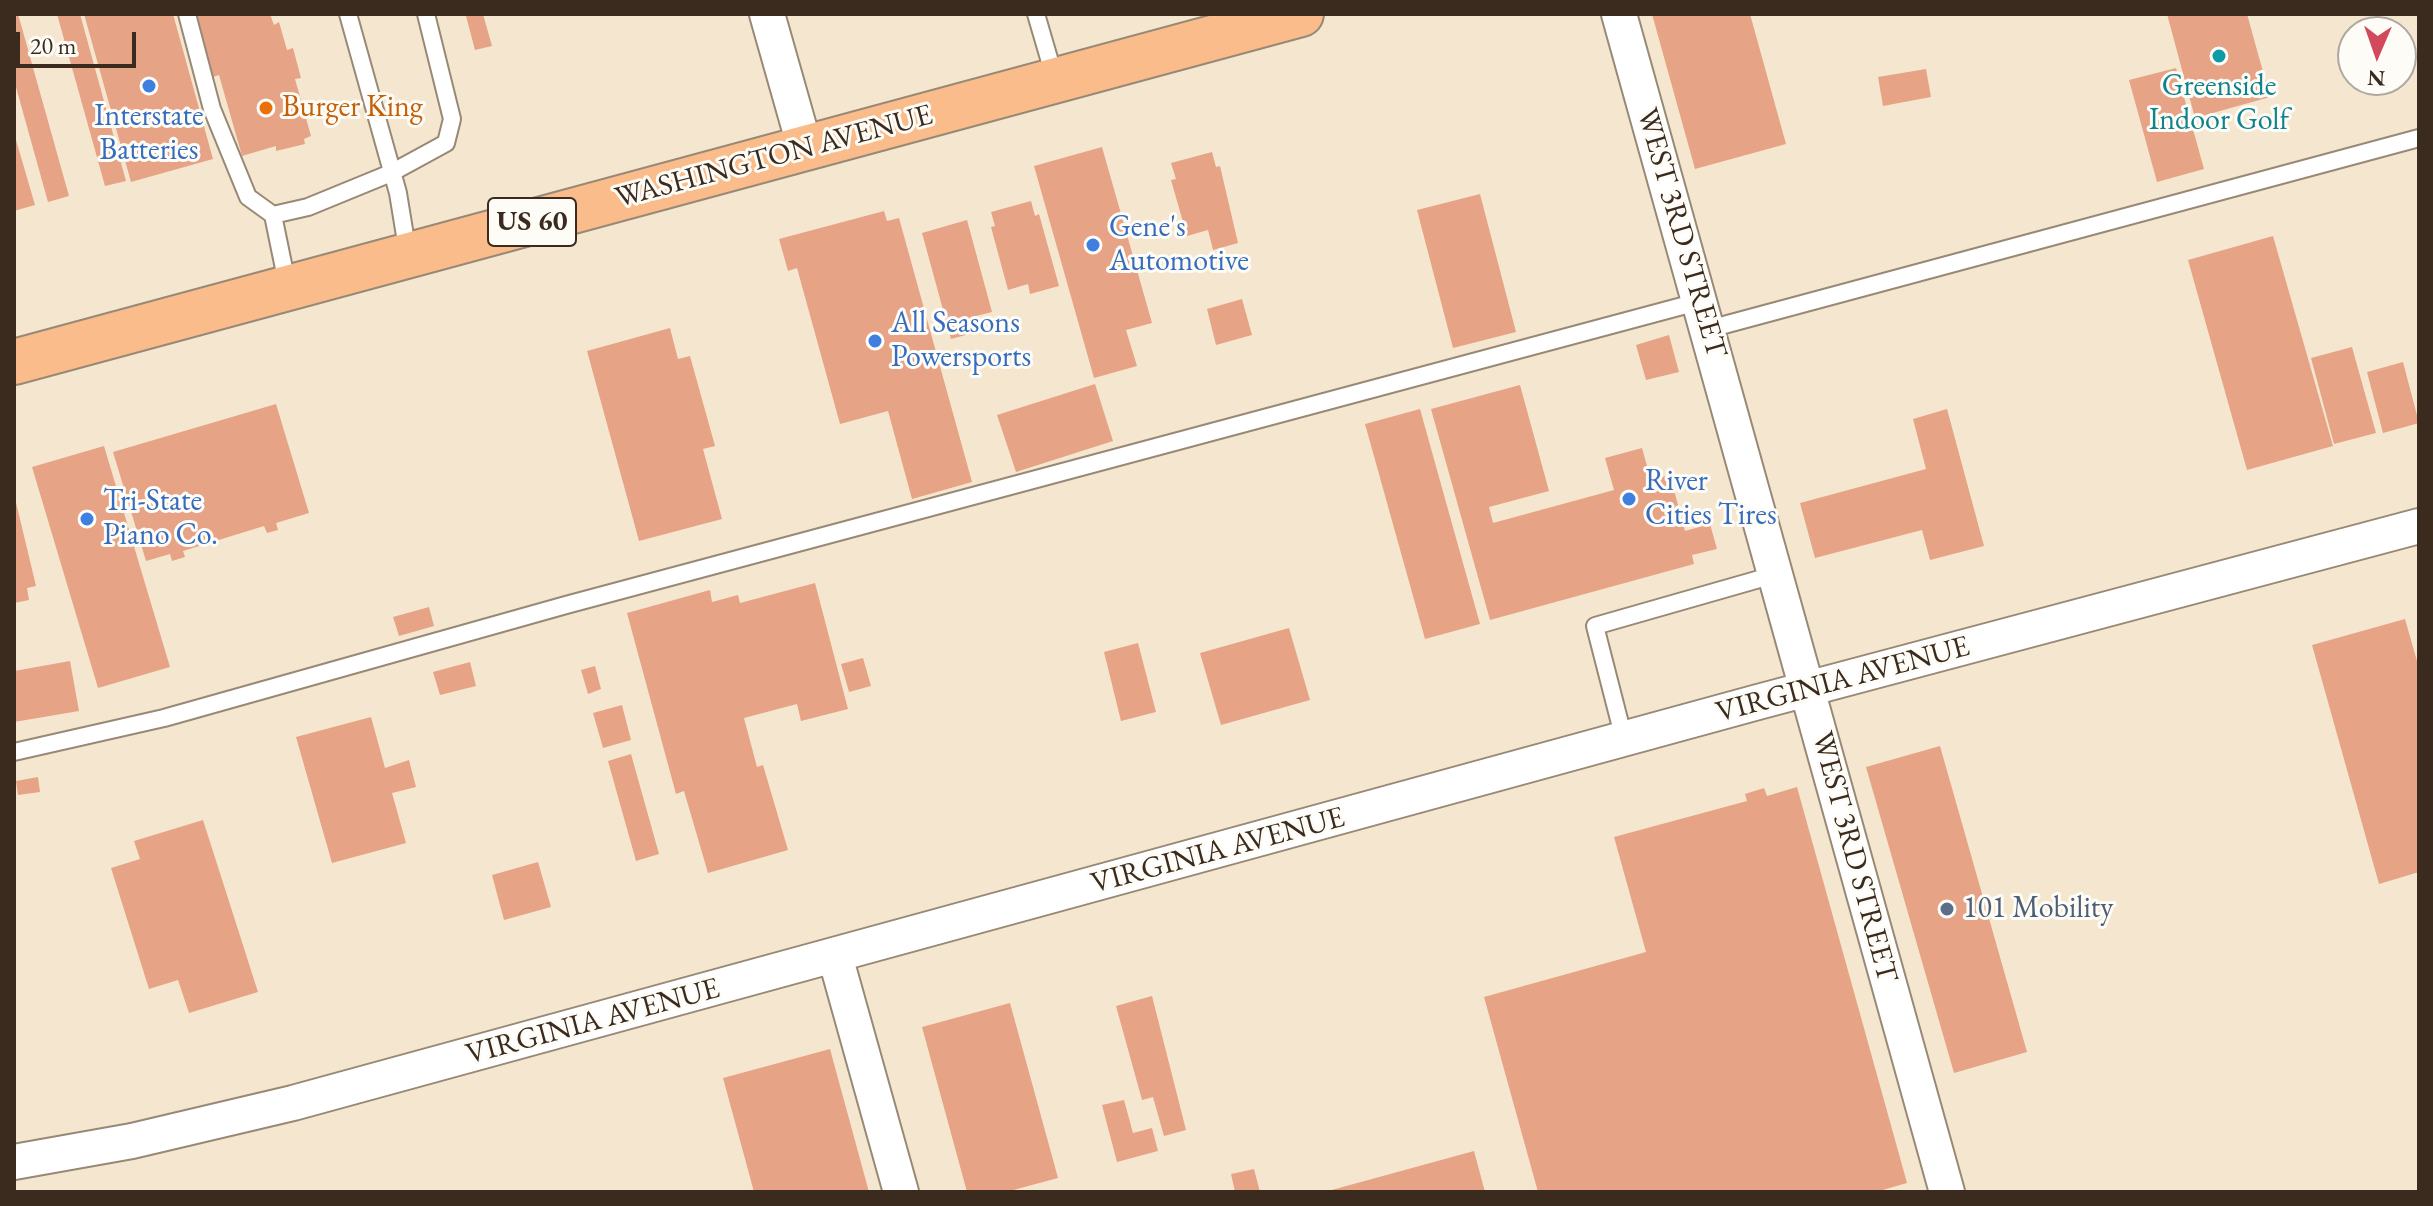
<!DOCTYPE html>
<html>
<head>
<meta charset="utf-8">
<style>
	body { margin:0 }
	#map { position:relative; width:2433px; height:1206px; overflow:hidden; background:#f5e7cf; font-family:"EB Garamond",serif }
	canvas { display:block }
	.frame { position:absolute; inset:0; border:16px solid #3b2a1e; pointer-events:none }
	.north { position:absolute; left:2337px; top:16px; width:80px; height:80px; box-sizing:border-box; background:#fdfcf7; border:2px solid #afa8a0; border-radius:50%; rotate:182deg; font-size:22px; font-weight:700; line-height:32px; text-align:center; color:#3b2a1e }
	.north::after { content:''; display:block; margin:auto; width:28px; height:36px; background:#d1495b; clip-path:polygon(50% 0,100% 100%,50% 72%,0 100%) }
	.scale { position:absolute; left:16px; top:32px; width:120px; height:36px; box-sizing:border-box; border:4px solid #3b2a1e; border-top:0; padding-left:10px; font-size:24px; line-height:28px; white-space:nowrap; color:#3b2a1e; -webkit-text-stroke:6px #fdfcf7; paint-order:stroke }
</style>
</head>
<body>
<div id="map">
<canvas width="2433" height="1206"></canvas>
<div class="frame"></div>
<div class="north">N</div>
<div class="scale">20 m</div>
</div>
<script>
const context = document.querySelector('canvas').getContext('2d');
context.lineJoin = 'round';
function paint(path, color) { context.fillStyle = color; context.fill(path, 'evenodd'); }
const poly = rows => new Path2D(rows.map(r => 'M' + r).join(''));
function strokePath(path, color, width, dash) { context.strokeStyle = color; context.lineWidth = width; context.lineCap = dash ? 'butt' : 'round'; context.setLineDash(dash || []); context.stroke(path); }
function label(font, color, halo, rows, align = 'center') {
  context.font = font + ' "EB Garamond",serif'; context.lineWidth = 6; context.setLineDash([]); context.textBaseline = 'middle'; context.strokeStyle = halo; context.fillStyle = color; for (const [text, x, y, turn = 0] of rows) {
    context.save(); context.translate(x, y); context.rotate((+turn || 0) * Math.PI / 180); context.textAlign = isNaN(turn) ? turn : align; if (halo) context.strokeText(text, 0, 0); context.fillText(text, 0, 0); context.restore();
  }
}
paint(poly([
	[14,14,18,14,69,196,48,202,14,80],
	[57,14,80,14,126,181,105,186],
	[84,14,173,14,213,159,131,182],
	[192,14,270,14,274,25,279,22,287,50,293,48,301,78,295,79,311,136,304,139,305,144,276,151,276,146,242,156,219,75,210,78],
	[483,14,492,46,475,50,466,16],
	[1652,14,1750,14,1786,144,1695,169],
	[2167,14,2247,14,2270,97,2195,118],
	[2176,68,2204,169,2157,182,2129,80],
	[1926,69,1931,97,1883,106,1878,77],
	[14,133,35,205,14,211],
	[1102,147,1152,323,1126,330,1137,366,1094,378,1034,166],
	[1212,152,1216,167,1220,166,1238,243,1213,250,1208,230,1187,236,1171,180,1176,179,1171,163],
	[1480,194,1516,332,1453,348,1417,210],
	[1031,201,1035,216,1039,214,1059,286,1030,294,1028,284,1008,290,991,227,995,226,991,212],
	[884,211,887,221,899,218,972,482,912,499,888,411,840,424,797,268,788,271,779,239],
	[967,220,992,312,976,316,980,331,951,339,922,233],
	[2273,236,2333,446,2247,470,2188,260],
	[1242,299,1252,335,1216,345,1207,309],
	[670,328,678,359,690,356,715,446,703,449,722,519,639,541,587,351],
	[1669,335,1679,372,1646,380,1636,345],
	[2352,347,2376,433,2334,444,2311,358],
	[2403,362,2419,423,2383,433,2367,372],
	[1095,384,1113,441,1016,472,997,415],
	[1520,385,1549,491,1489,507,1493,523,1614,490,1605,458,1642,448,1651,480,1670,475,1685,531,1710,524,1717,549,1692,555,1694,564,1490,620,1431,409],
	[276,404,309,513,276,523,278,530,267,533,264,526,183,551,185,557,172,561,170,554,146,561,113,452],
	[1420,409,1480,624,1425,639,1365,424],
	[1947,409,1984,546,1930,560,1922,530,1815,558,1800,503,1926,469,1913,419],
	[104,446,170,667,98,688,32,467],
	[14,494,36,586,27,588,29,600,14,603],
	[815,583,848,709,801,721,797,704,744,718,757,767,763,765,788,850,708,873,684,791,676,794,627,613,710,590,712,602,738,595,740,603],
	[429,607,434,626,399,636,393,617],
	[2405,619,2419,668,2419,872,2379,884,2312,645],
	[1289,628,1310,700,1221,725,1200,653],
	[1138,643,1156,712,1121,721,1104,652],
	[863,658,871,686,849,692,841,664],
	[70,661,79,711,14,722,14,671],
	[470,662,476,686,440,695,433,672],
	[595,666,601,689,588,694,581,670],
	[622,705,631,740,603,748,593,713],
	[371,717,385,768,409,760,416,787,392,793,406,843,332,863,296,737],
	[1940,746,2027,1052,1954,1073,1866,767],
	[631,754,659,854,636,861,608,761],
	[38,777,40,792,18,795,16,781],
	[1797,787,1907,1183,1876,1192,1538,1192,1484,997,1646,952,1614,837,1747,801,1745,794,1764,788,1767,796],
	[203,820,258,992,189,1013,178,980,149,989,111,868,140,859,134,841],
	[538,862,551,907,504,920,492,875],
	[1152,996,1186,1130,1164,1136,1153,1097,1142,1100,1116,1006],
	[1010,1003,1058,1178,1006,1192,967,1192,922,1027],
	[830,1049,869,1192,754,1192,723,1078],
	[1124,1100,1133,1133,1152,1128,1158,1151,1117,1162,1102,1105],
	[1474,1151,1485,1192,1328,1192,1328,1191],
	[1254,1169,1260,1192,1235,1192,1231,1174]
]), '#e6a385');
const lane = poly([
	[187,14,212,109,248,197,273,215,288,288],
	[348,14,398,193,408,254],
	[1036,14,1055,79],
	[273,215,308,207,391,173,446,143,452,119,426,14],
	[1709,329,2419,138],
	[1624,739,1595,626,1777,574],
	[14,752,164,718,566,605,1701,301]
]);
const street = poly([
	[767,14,805,148],
	[1619,14,1947,1192],
	[835,956,901,1192],
	[14,1162,132,1141,293,1103,1758,702,2419,526]
]);
const primary = poly([
	[14,362,1301,14]
]);
strokePath(lane, '#988876', 20);
strokePath(street, '#988876', 38);
strokePath(primary, '#988876', 48);
strokePath(lane, '#fff', 16);
strokePath(street, '#fff', 34);
strokePath(primary, '#f9bc8a', 44);
for (const [x, y, r, color] of [
	[2219,56,8,"#0f9aa8"],
	[149,86,8,"#3f7fe0"],
	[266,108,8,"#e8710a"],
	[1093,245,8,"#3f7fe0"],
	[875,341,8,"#3f7fe0"],
	[1629,499,8,"#3f7fe0"],
	[87,519,8,"#3f7fe0"],
	[1947,909,8,"#5c6f8a"]
]) { const dot = new Path2D(); dot.arc(x, y, r, 0, 2 * Math.PI); context.fillStyle = color; context.fill(dot); strokePath(dot, '#fdfcf7', 3); }
for (const [x, y, w] of [
	[532,222,88]
]) { const box = new Path2D(); box.roundRect(x - w / 2, y - 24, w, 48, 6); context.fillStyle = '#fdfcf7'; context.fill(box); strokePath(box, '#3b2a1e', 2); }
label('bold 28px', '#3b2a1e', null, [
	["US 60",532,222]
]);
label('30px', '#0d838f', '#fdfcf7', [
	["Greenside",2219,87],
	["Indoor Golf",2219,121]
]);
label('30px', '#c56008', '#fdfcf7', [
	["Burger King",282,108]
], 'left');
label('30px', '#366cbe', '#fdfcf7', [
	["Interstate",149,117,"center"],
	["Batteries",149,151,"center"],
	["Gene's",1109,228],
	["Automotive",1109,262],
	["All Seasons",891,324],
	["Powersports",891,358],
	["River",1645,482],
	["Cities Tires",1645,516],
	["Tri-State",103,502],
	["Piano Co.",103,536]
], 'left');
label('30px', '#3b2a1e', '#fdfcf7', [
	["WASHINGTON AVENUE",774,157,-15],
	["WEST 3RD STREET",1681,233,74],
	["VIRGINIA AVENUE",1843,680,-15],
	["VIRGINIA AVENUE",1218,851,-15],
	["WEST 3RD STREET",1854,857,75],
	["VIRGINIA AVENUE",593,1022,-15]
]);
label('30px', '#4e5e75', '#fdfcf7', [
	["101 Mobility",1963,909]
], 'left');
</script>
</body>
</html>
